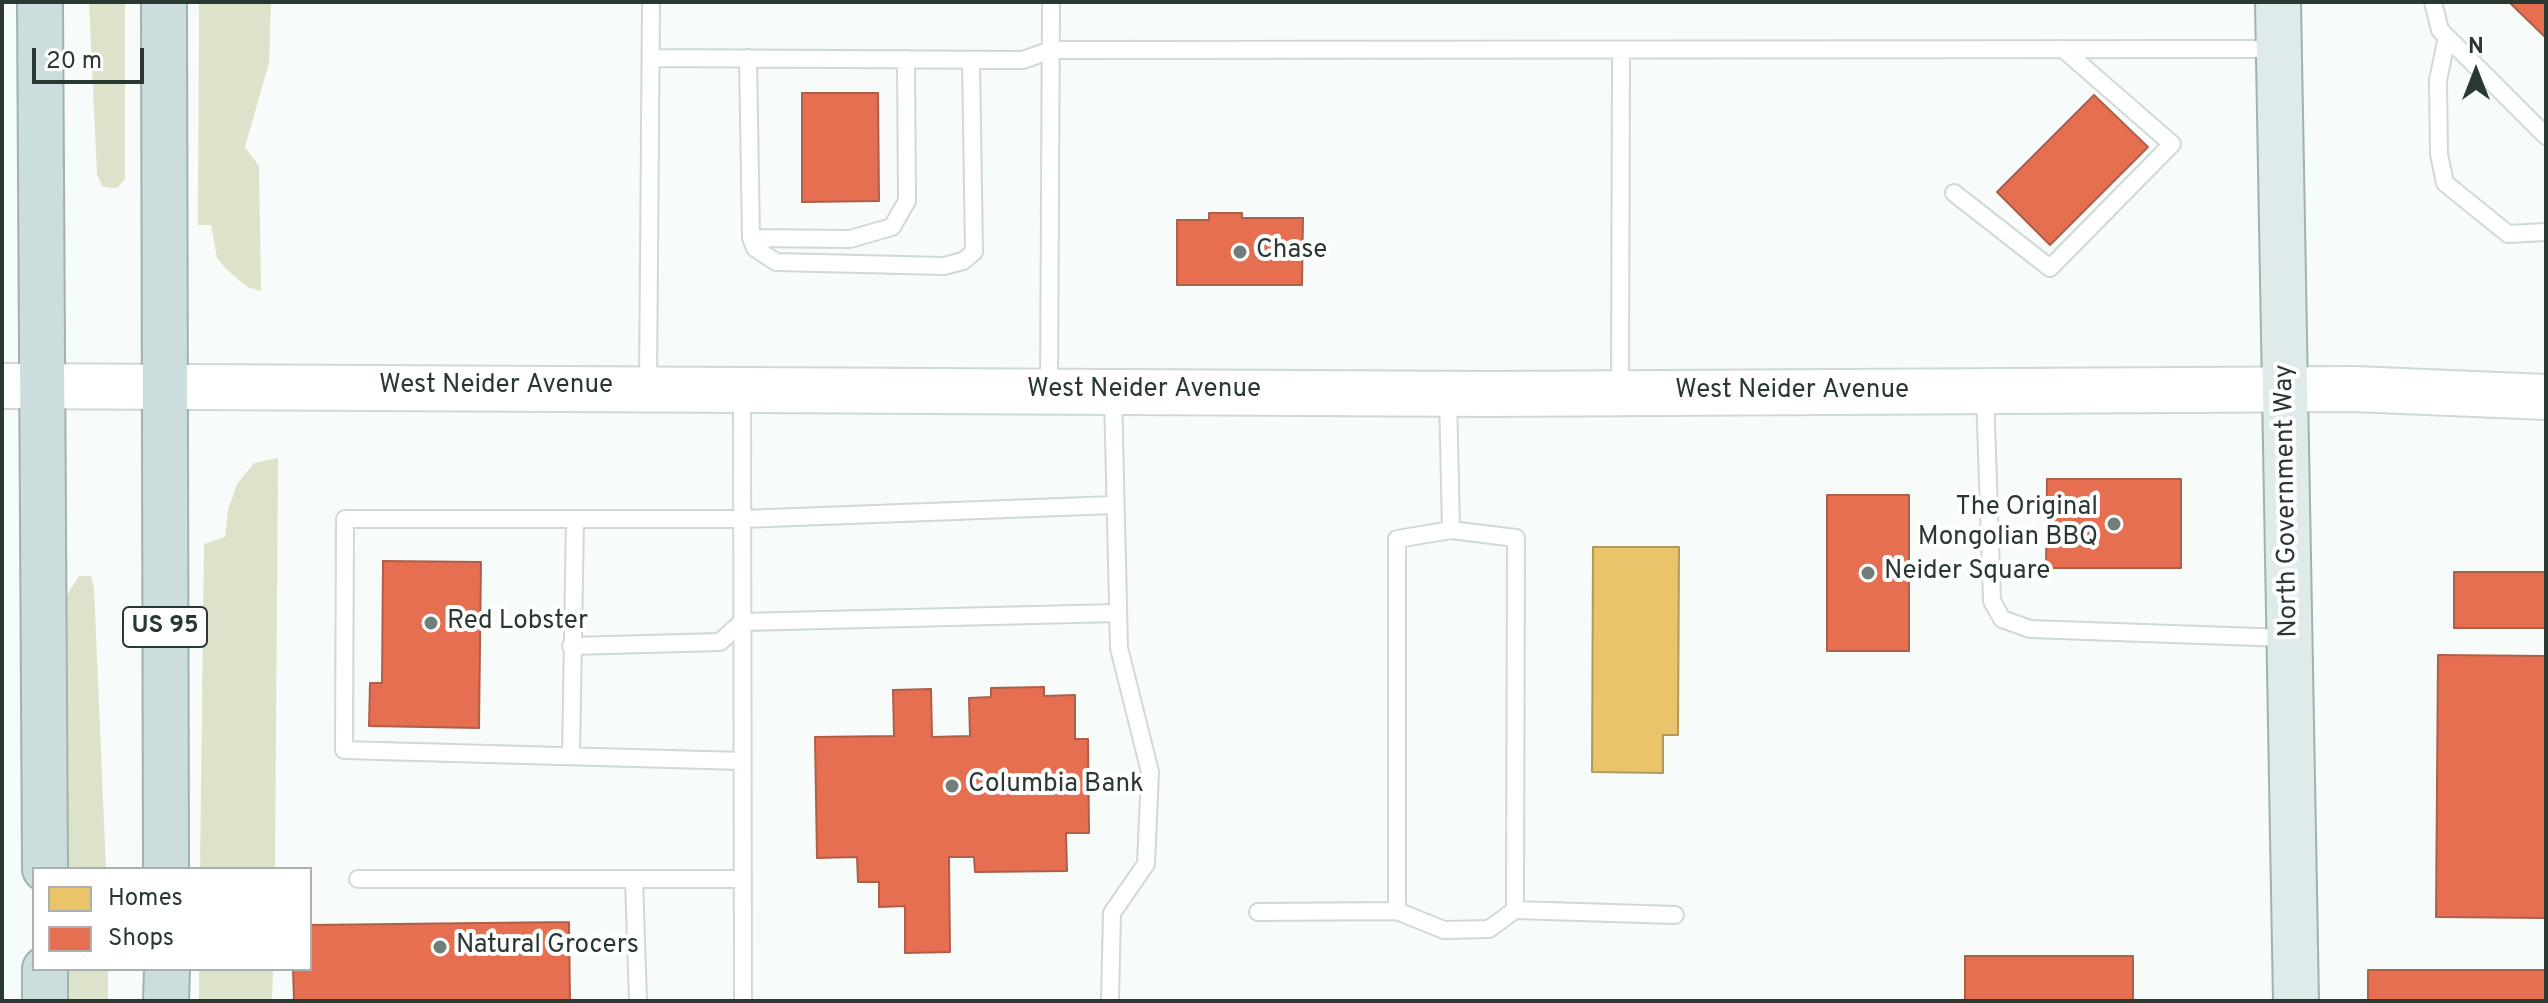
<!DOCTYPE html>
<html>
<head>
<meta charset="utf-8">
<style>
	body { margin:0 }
	#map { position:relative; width:2548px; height:1003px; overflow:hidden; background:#f7fcfa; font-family:Overpass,sans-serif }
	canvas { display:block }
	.frame { position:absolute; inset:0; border:4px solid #293932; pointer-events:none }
	.legend { position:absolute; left:32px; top:867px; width:280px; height:104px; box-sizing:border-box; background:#fff; border:2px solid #a9b0ad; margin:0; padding:10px 14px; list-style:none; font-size:24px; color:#293932 }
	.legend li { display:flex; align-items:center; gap:16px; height:40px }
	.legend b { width:40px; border:2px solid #a9b0ad }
	.north { position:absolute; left:2436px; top:32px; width:80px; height:80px; -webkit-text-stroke:6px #fff; paint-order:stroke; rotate:0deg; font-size:22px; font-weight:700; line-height:32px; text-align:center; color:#293932 }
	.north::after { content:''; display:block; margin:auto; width:28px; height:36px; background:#293932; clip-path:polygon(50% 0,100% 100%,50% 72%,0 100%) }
	.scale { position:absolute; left:32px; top:48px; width:112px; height:36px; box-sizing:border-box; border:4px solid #293932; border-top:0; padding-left:10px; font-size:24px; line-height:28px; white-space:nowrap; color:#293932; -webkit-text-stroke:6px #fff; paint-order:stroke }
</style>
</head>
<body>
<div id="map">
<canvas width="2548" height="1003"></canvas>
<div class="frame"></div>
<ul class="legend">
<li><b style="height:22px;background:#e9c46a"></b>Homes</li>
<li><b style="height:22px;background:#e76f51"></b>Shops</li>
</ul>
<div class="north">N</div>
<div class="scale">20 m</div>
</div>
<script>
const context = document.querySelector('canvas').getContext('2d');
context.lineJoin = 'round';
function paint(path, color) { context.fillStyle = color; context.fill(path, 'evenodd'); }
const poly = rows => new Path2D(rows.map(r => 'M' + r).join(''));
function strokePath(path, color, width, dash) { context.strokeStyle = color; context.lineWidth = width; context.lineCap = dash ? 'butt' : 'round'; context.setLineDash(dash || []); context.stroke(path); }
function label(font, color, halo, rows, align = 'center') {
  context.font = font + ' Overpass,sans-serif'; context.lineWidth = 8; context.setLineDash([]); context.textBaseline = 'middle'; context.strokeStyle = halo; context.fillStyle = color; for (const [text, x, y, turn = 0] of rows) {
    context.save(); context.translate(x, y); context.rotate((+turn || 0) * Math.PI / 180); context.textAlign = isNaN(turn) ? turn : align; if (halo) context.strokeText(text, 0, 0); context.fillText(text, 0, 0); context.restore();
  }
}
paint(poly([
	[89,2,125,2,125,179,117,188,103,187,97,175],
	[199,2,271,2,269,63,245,147,259,166,261,291,247,287,226,269,217,258,211,225,198,225],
	[278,458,275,869,200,869,204,544,225,537,228,510,237,484,254,463],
	[79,576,91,576,94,588,106,869,60,869,62,603],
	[60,969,108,969,108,1001,60,1001],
	[199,969,273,969,272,1001,199,1001]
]), '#dce3ca');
const homes = poly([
	[1593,547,1679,547,1678,735,1663,735,1663,773,1592,772,1593,547]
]);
paint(homes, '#e9c46a');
strokePath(homes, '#af9a59', 2);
const shops = poly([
	[2509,2,2546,2,2546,38,2509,2],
	[802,93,878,93,879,201,802,202,802,93],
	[2094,95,2148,147,2050,245,1997,192,2094,95],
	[1209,213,1242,213,1242,218,1303,218,1302,285,1177,285,1177,220,1209,220,1209,213],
	[2047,479,2181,479,2181,568,2046,568,2047,479],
	[1827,495,1909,495,1909,651,1827,651,1827,495],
	[383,561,481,562,479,728,369,726,370,683,382,683,383,561],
	[2454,572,2546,572,2546,628,2454,628,2454,572],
	[2438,655,2546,656,2546,918,2436,917,2438,655],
	[1044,687,1044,696,1075,695,1075,739,1088,739,1089,833,1066,833,1067,871,975,872,974,857,949,857,950,952,905,953,905,906,879,907,879,882,858,882,857,857,817,858,815,737,894,736,893,690,931,689,932,737,970,736,969,698,991,697,991,688,1044,687],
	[569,922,570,1001,294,1001,293,969,310,969,310,925,569,922],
	[1965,956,2133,956,2133,1001,1965,1001,1965,956],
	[2368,970,2546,970,2546,1001,2368,1001,2368,970]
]);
paint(shops, '#e76f51');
strokePath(shops, '#ae5f48', 2);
const lane = poly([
	[2433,2,2440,30,2546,136],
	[2447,37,2438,80,2439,154,2445,183,2508,234,2546,232],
	[651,58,1023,60,1051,50,2276,49],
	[748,58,751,238,755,248,776,262,944,266,963,261,974,252,971,60],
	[1954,193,2050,268,2172,144,2063,49],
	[751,238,850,239,892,227,907,201,906,59],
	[648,387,651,2],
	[1049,388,1051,2],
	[1620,391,1621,50],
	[742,393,743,1001],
	[1985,393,1992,601,2002,619,2030,629,2287,638],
	[1448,395,1451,530,1397,539,1397,911,1444,930,1489,929,1515,910,1516,538,1451,530],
	[571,646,720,642,742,622,1117,613],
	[571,756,575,519],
	[742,761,344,750,345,519,742,519,1114,505],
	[358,879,743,879],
	[634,879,638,1001],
	[1515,910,1675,915],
	[1258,912,1397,911],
	[1110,1001,1112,913,1146,864,1150,772,1119,648,1113,394]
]);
const secondary = poly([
	[2,386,1489,394,2354,389,2546,397]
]);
const primary = poly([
	[2278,2,2296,1001]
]);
const highway = poly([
	[40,2,45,869],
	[164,2,166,869],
	[45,1001,45,969],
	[166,1001,167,969]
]);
strokePath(lane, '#cfd9d5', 20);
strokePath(secondary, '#cfd9d5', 48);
strokePath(primary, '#9db3b2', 48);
strokePath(highway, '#9db3b2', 48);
strokePath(lane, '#fefffe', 16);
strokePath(secondary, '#fefffe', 44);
strokePath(primary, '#dfeaea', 44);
strokePath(highway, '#cbdddc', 44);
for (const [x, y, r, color] of [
	[1240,252,8,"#717d78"],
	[2114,524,8,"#717d78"],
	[1868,573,8,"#717d78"],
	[431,623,8,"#717d78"],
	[952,786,8,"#717d78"],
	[440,947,8,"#717d78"]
]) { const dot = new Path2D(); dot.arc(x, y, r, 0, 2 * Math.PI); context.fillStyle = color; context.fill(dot); strokePath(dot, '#fff', 3); }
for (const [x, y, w] of [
	[165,627,84]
]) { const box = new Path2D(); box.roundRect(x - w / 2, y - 20, w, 40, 6); context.fillStyle = '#fff'; context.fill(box); strokePath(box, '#293932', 2); }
label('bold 24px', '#293932', null, [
	["US 95",165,627]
]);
label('26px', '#293932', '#fff', [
	["Chase",1256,252],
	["The Original",2098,509,"right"],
	["Mongolian BBQ",2098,539,"right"],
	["Neider Square",1884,573],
	["Red Lobster",447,623],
	["Columbia Bank",968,786],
	["Natural Grocers",456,947]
], 'left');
label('26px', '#293932', '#fff', [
	["West Neider Avenue",496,387],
	["West Neider Avenue",1144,391],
	["West Neider Avenue",1792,392],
	["North Government Way",2288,501,-91]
]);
</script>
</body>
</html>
